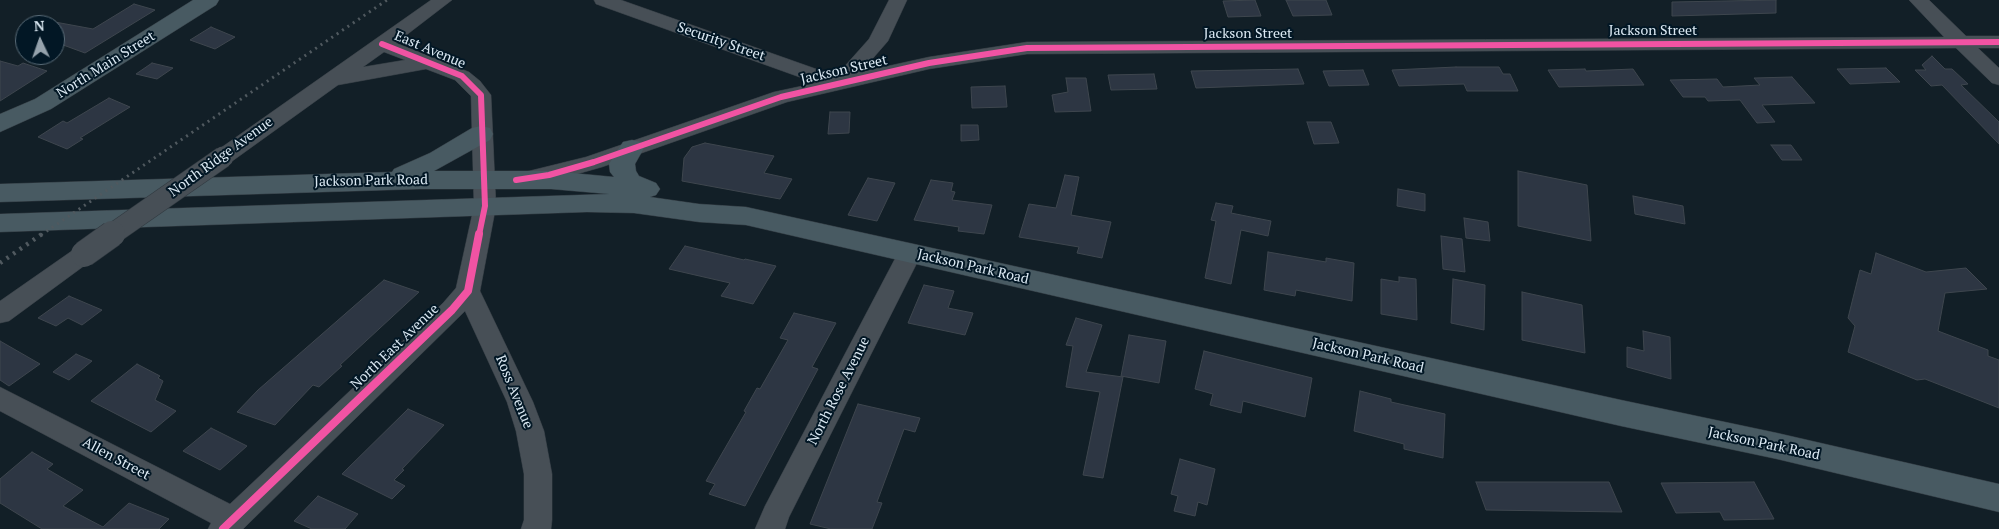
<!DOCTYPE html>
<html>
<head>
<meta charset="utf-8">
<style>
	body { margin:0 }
	#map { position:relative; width:1999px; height:529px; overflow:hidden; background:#121f27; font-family:"PT Serif",serif }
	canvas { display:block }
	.north { position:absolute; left:15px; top:15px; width:50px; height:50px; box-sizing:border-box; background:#021725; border:1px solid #596b77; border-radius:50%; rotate:357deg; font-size:14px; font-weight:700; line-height:20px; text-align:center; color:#dbe9f3 }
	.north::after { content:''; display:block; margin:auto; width:18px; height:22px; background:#95a2ac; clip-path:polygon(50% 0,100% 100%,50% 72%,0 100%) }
</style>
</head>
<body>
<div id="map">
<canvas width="1999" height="529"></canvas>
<div class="north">N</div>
</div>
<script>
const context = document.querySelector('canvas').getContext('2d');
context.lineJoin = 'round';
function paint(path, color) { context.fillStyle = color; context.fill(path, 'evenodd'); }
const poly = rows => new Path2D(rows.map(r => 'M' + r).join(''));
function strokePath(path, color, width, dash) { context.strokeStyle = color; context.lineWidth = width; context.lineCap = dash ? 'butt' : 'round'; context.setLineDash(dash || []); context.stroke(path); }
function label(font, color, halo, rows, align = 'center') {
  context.font = font + ' "PT Serif",serif'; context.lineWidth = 4; context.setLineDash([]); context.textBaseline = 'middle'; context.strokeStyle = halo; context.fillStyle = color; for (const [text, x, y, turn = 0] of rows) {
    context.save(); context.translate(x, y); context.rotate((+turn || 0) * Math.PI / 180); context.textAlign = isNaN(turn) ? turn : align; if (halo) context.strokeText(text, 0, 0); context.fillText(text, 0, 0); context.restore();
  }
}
const building = poly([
	[1255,0,1261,16,1228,17,1223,1,1255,0],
	[1286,0,1326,0,1332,15,1293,16,1286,0],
	[1776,0,1776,13,1672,16,1672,2,1776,0],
	[134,4,155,10,85,53,55,42,55,22,93,29,134,4],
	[211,27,235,37,215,49,190,40,211,27],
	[1932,56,1945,69,1952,69,1968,84,1961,85,1999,122,1999,144,1942,85,1931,86,1915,70,1926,70,1922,65,1932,56],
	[0,61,18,66,23,63,47,71,0,101,0,61],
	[152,63,173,68,157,79,136,74,152,63],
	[1456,67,1499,67,1503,74,1510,74,1518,91,1467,91,1464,84,1399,86,1392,70,1456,67],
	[1886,68,1900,82,1850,84,1837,69,1886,68],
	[1298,69,1304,84,1196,88,1191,71,1298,69],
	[1585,69,1586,71,1633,69,1644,85,1559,87,1548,70,1585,69],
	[1363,70,1369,85,1329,86,1323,71,1363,70],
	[1154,74,1157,89,1111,90,1108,75,1154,74],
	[1792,77,1815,103,1762,105,1775,122,1757,123,1740,100,1708,101,1705,97,1683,97,1670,80,1717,79,1723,87,1760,85,1754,78,1792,77],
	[1066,78,1086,78,1091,111,1055,112,1052,95,1068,92,1066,78],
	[1005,86,1007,107,972,108,971,87,1005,86],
	[109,98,130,107,80,138,83,139,67,149,38,137,63,121,67,123,109,98],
	[830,112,850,112,849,133,828,134,830,112],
	[1307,122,1331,122,1339,143,1314,144,1307,122],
	[961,125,978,125,979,140,961,141,961,125],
	[705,143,774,156,764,173,792,179,780,199,682,181,684,158,692,147,705,143],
	[1771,145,1791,145,1802,160,1782,160,1771,145],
	[1518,171,1587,185,1591,241,1518,226,1518,171],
	[1065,175,1079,177,1071,215,1111,222,1102,258,1077,253,1079,247,1019,237,1029,204,1056,208,1065,175],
	[868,178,895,183,877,221,848,215,868,178],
	[931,180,953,183,951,191,955,192,952,200,992,205,984,234,958,231,959,227,914,220,931,180],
	[1398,189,1425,194,1425,211,1397,206,1398,189],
	[1633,196,1683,206,1685,224,1635,214,1633,196],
	[1216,203,1233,206,1231,213,1271,221,1268,236,1241,230,1231,284,1205,278,1216,221,1211,220,1216,203],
	[1464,218,1488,222,1490,241,1466,238,1464,218],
	[1441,236,1462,239,1465,272,1443,269,1441,236],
	[685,246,744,260,745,259,776,266,753,304,721,296,730,283,669,269,685,246],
	[1268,252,1326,262,1326,258,1354,263,1352,301,1296,290,1295,296,1264,290,1268,252],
	[1876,253,1926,272,1966,268,1987,289,1945,293,1938,331,1988,350,1988,356,1999,360,1999,408,1925,379,1917,380,1848,352,1855,326,1848,318,1860,270,1871,274,1876,253],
	[1399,277,1416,279,1417,320,1381,314,1381,279,1399,282,1399,277],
	[1453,279,1485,285,1484,330,1451,323,1453,279],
	[384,280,419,292,340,365,342,366,319,387,313,385,275,425,237,412,258,390,384,280],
	[924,285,954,291,948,308,973,313,965,335,908,323,924,285],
	[1522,292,1582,305,1585,353,1522,340,1522,292],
	[69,296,102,310,82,325,68,318,56,326,38,318,69,296],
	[794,313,836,323,812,367,818,369,745,506,709,494,715,484,706,481,746,412,744,411,757,388,760,389,788,340,780,338,794,313],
	[1076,318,1102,325,1086,372,1123,377,1103,478,1083,475,1100,392,1066,387,1073,346,1066,345,1076,318],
	[1643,331,1670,337,1671,379,1627,367,1627,347,1644,351,1643,331],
	[1129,335,1166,341,1159,383,1121,376,1129,335],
	[0,341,40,364,9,386,0,380,0,341],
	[1204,351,1312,378,1305,417,1243,401,1241,413,1210,405,1213,394,1195,389,1204,351],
	[76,354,92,361,69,380,53,372,76,354],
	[137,364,160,376,158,378,163,381,155,400,176,411,151,432,91,401,137,364],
	[1360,391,1391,399,1391,402,1445,414,1443,458,1404,449,1404,444,1354,431,1360,391],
	[858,404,920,418,915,432,904,429,877,502,882,503,872,529,831,529,810,524,858,404],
	[408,409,444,425,402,469,404,470,394,480,405,486,392,499,342,474,408,409],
	[211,428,247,446,220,470,183,451,211,428],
	[32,452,53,464,47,469,83,490,63,506,103,527,129,503,169,519,159,529,42,529,0,503,0,479,32,452],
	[1180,459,1215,469,1207,505,1198,502,1195,516,1174,511,1178,496,1171,494,1180,459],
	[1476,482,1609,482,1622,512,1486,510,1476,482],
	[1754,482,1774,519,1724,520,1720,512,1676,513,1661,483,1754,482],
	[318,496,358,514,345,529,312,529,294,521,318,496]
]);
paint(building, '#2d3643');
strokePath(building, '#3e464e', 1);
const minor = poly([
	[431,0,452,0,396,43,469,72,480,81,491,95,496,206,480,291,533,402,544,431,552,474,552,520,551,529,521,529,524,520,524,474,516,431,507,402,465,311,243,529,208,529,211,523,0,411,0,387,230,504,443,303,456,288,474,206,471,96,455,80,426,69,338,85,231,162,223,164,215,162,212,157,215,152,431,0],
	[384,52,405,60,363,67,384,52],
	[594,0,621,0,836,76,869,39,889,0,907,0,888,41,861,72,929,57,1027,42,1944,37,1909,0,1929,0,1966,36,1999,36,1999,48,1978,48,1999,68,1999,85,1992,83,1956,48,1027,54,929,69,787,102,602,167,556,180,529,185,521,183,518,178,521,173,586,157,774,92,816,83,596,4,594,0],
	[910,244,918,247,922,253,789,517,785,529,755,529,765,506,898,253,902,247,910,244],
	[84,245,92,248,96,254,92,260,9,321,0,323,0,301,76,248,84,245]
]);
const major = poly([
	[193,0,219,0,216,5,51,109,0,132,0,114,35,99,193,0],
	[481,126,490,128,493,134,490,140,434,171,551,171,614,177,610,172,609,164,623,142,632,140,641,142,644,148,635,164,636,171,639,176,656,183,660,189,656,195,650,197,699,204,746,207,1621,400,1777,433,1999,484,1999,512,1777,459,1621,426,746,225,699,222,634,213,587,212,0,232,0,214,609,194,551,189,420,189,0,202,0,184,392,172,394,169,430,153,472,128,481,126]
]);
strokePath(minor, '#313a41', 1);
strokePath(major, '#313a41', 1);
paint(minor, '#474f56');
paint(major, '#485a62');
strokePath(poly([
	[41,235,387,0]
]), '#50595f', 3, [2, 4.5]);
strokePath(poly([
	[0,263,42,234]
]), '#50595f', 4.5, [2.5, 5.5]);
const minorBridgeFar1 = poly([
	[111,235,223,157]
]);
const minorBridge = poly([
	[84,254,112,234]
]);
strokePath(minorBridgeFar1, '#313a41', 22, []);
strokePath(minorBridge, '#313a41', 27, []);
strokePath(minorBridgeFar1, '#474f56', 21);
strokePath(minorBridge, '#474f56', 26);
strokePath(poly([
	[382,44,462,76,481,95,485,206,479,235],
	[516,180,549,175,594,162,781,97,929,63,1027,48,1999,42]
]), '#f153a3', 6);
strokePath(poly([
	[223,529,452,310,468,291,479,234]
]), '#f153a3', 8);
label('14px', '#dbe9f3', '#021725', [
	["Jackson Street",1653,31],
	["Jackson Street",1248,34],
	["Security Street",721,42,19],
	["East Avenue",430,50,23],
	["North Main Street",106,65,-32],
	["Jackson Street",844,70,-13],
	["North Ridge Avenue",221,157,-36],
	["Jackson Park Road",371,181,-1],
	["Jackson Park Road",973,267,13],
	["North East Avenue",395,347,-44],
	["Jackson Park Road",1368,356,13],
	["North Rose Avenue",839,391,-63],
	["Ross Avenue",514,392,68],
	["Jackson Park Road",1764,444,12],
	["Allen Street",116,459,28]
]);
</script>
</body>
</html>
